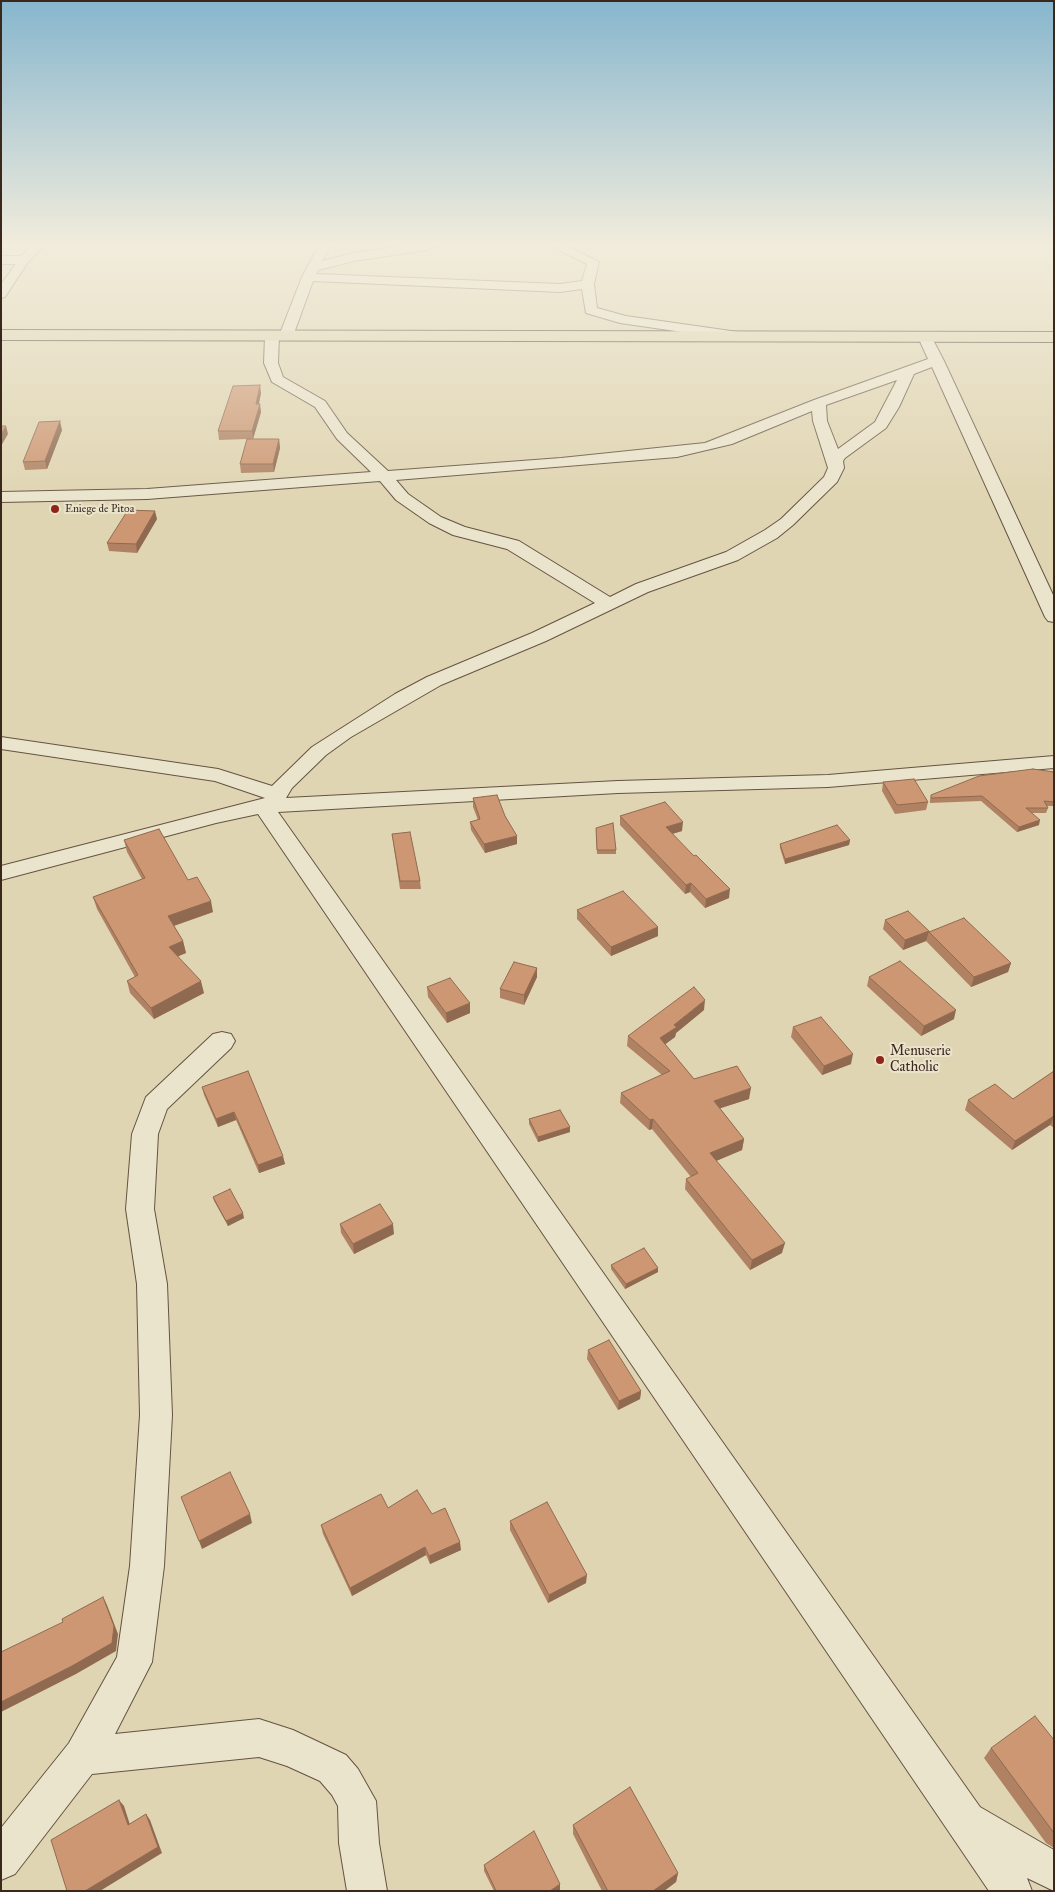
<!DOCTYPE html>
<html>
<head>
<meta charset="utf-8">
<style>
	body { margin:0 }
	#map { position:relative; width:1055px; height:1892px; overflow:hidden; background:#e0d5b2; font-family:"IM FELL Great Primer",serif }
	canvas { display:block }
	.frame { position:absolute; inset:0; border:2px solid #3b281d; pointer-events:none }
</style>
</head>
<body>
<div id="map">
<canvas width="1055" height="1892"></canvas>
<div class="frame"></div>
</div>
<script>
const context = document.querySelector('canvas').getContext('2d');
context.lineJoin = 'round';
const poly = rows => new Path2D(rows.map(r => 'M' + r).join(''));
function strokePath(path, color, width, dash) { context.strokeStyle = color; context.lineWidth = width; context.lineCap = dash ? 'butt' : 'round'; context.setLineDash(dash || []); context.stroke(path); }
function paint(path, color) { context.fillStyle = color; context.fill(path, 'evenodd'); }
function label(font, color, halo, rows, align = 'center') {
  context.font = font + ' "IM FELL Great Primer",serif'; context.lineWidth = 4; context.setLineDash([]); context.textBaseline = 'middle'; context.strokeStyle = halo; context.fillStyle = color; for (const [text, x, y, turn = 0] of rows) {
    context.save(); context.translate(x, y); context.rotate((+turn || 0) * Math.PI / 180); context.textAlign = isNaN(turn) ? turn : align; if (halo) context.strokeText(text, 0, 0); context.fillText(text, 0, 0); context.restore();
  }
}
const minor = poly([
	[35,242,48,242,28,262,5,297,1,298,1,284,16,264,1,264,1,256,21,256,35,242],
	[321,242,333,242,322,261,354,253,426,242,443,242,427,250,354,261,318,270,316,274,560,284,582,281,587,264,543,242,559,242,599,262,594,284,597,308,626,316,745,333,752,337,745,341,620,323,586,313,582,289,560,292,313,281,293,336,286,340,281,339,279,336,302,277,321,242],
	[272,332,279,336,278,363,283,377,325,401,347,433,388,471,561,458,705,443,814,400,928,359,918,337,920,334,930,334,944,361,1054,597,1054,622,1048,621,1045,617,932,367,914,374,899,407,886,428,845,458,843,461,844,468,837,482,793,525,777,538,738,560,648,592,546,641,441,685,351,737,326,755,292,788,286,798,618,781,828,775,1054,756,1054,768,828,787,618,793,278,812,980,1807,1054,1850,1054,1891,1027,1878,1032,1891,989,1891,258,814,216,823,1,880,1,866,265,798,215,781,1,749,1,737,218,769,272,786,312,747,395,694,427,677,532,633,595,603,507,549,453,535,429,523,396,500,380,481,147,499,1,502,1,492,147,489,371,472,337,439,315,407,272,382,264,363,265,336,272,332],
	[897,380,875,422,838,449,827,421,826,405,897,380],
	[812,411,813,421,828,468,824,477,781,519,765,530,726,552,636,584,610,597,519,541,465,527,441,517,408,494,396,480,677,457,732,444,812,411],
	[222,1032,231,1034,235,1041,231,1048,167,1109,158,1134,154,1209,167,1284,172,1415,164,1566,152,1662,115,1734,259,1719,293,1730,346,1755,358,1769,376,1801,379,1843,387,1891,347,1891,339,1843,338,1806,332,1795,320,1781,287,1766,259,1757,92,1774,15,1874,1,1880,1,1828,69,1743,117,1657,130,1566,140,1415,137,1284,126,1209,132,1134,146,1097,213,1034,222,1032]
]);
const trunk = poly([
	[1,330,1054,332,1054,342,1,340,1,330]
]);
strokePath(minor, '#645342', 2);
strokePath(trunk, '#3b281d', 2);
paint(minor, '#ebe4cd');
paint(trunk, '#e0d5b2');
paint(poly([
	[261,393,259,404,261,412,253,439,279,439,280,448,274,472,241,473,240,464,247,439,219,440,218,431],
	[62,430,47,469,25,470,23,462],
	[157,519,137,553,109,551,107,543],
	[1054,772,1054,806,1047,806,1048,808,1046,813,1032,813,1039,825,1017,832,981,801,930,803,930,800,931,795],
	[883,782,928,802,926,810,895,814,882,791],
	[473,798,505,816,517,844,485,853,471,830,470,822,478,820,473,807],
	[620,816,682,831,672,834,729,898,705,908,690,892,685,894,620,825],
	[596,828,616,850,616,854,597,854],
	[392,834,420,881,421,889,400,889],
	[124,840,188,880,213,912,174,926,183,941,186,953,178,956,204,993,154,1019,130,993,127,981,135,977,97,909,93,897,142,879,127,852],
	[850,840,849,845,785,864,780,848,780,844],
	[577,910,658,936,611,956,577,919],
	[885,920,929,931,1011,963,1008,972,971,987,926,941,903,950,883,929],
	[537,968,537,977,524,1005,500,998,500,989],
	[869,977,954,1019,921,1036,867,986],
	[427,987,470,1003,470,1013,447,1023,428,997],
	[704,1010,676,1033,675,1037,665,1044,694,1079,749,1099,720,1108,744,1139,742,1150,716,1161,782,1253,750,1270,685,1189,686,1179,691,1177,652,1129,649,1130,620,1103,621,1093,662,1075,627,1046,628,1036],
	[793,1027,851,1064,822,1075,791,1037],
	[248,1071,285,1164,259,1173,236,1120,218,1127,204,1095,202,1087],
	[1054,1071,1054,1128,1050,1125,1012,1150,965,1110,968,1100,1013,1099],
	[529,1119,570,1127,570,1132,538,1142,529,1124],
	[213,1197,244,1218,228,1226,214,1201],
	[340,1224,394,1234,354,1254,341,1233],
	[611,1265,658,1268,658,1272,625,1289,611,1269],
	[588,1350,641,1391,640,1399,618,1410,587,1359],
	[388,1508,432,1514,461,1550,430,1564,426,1555,352,1596,323,1534,321,1525],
	[510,1521,586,1583,548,1603,510,1530],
	[1054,1740,1054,1848,1046,1843,984,1758,991,1748],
	[573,1825,678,1873,676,1882,664,1891,602,1891,573,1834],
	[484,1865,560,1890,559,1891,494,1891,484,1871]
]), '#b08263');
paint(poly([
	[260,385,261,393,257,412,256,404],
	[260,404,261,412,253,439,252,431],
	[60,421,62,430,47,469,45,461],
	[6,426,8,434,1,446,1,434],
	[279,439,280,448,274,472,273,464],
	[155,511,157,519,137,553,136,544],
	[1040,820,1039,825,1017,832,1019,827],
	[683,822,682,831,665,836,666,827],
	[517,836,517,844,485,853,484,844],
	[850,840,849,845,785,864,785,859],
	[691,883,690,892,685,894,686,885],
	[730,889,729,898,705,908,706,899],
	[211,901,213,912,170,927,168,916],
	[658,927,658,936,611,956,611,947],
	[929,931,926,941,903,950,905,940],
	[183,941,186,953,172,959,169,947],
	[1011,963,1008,972,971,987,974,977],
	[537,968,537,977,524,1005,524,995],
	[201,981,204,993,154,1019,151,1008],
	[705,1000,704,1010,676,1033,675,1037,659,1049,660,1038,674,1025],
	[470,1003,470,1013,447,1023,446,1013],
	[956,1010,954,1019,921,1036,924,1026],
	[853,1054,851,1064,822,1075,824,1066],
	[751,1088,749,1099,712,1111,714,1101],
	[234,1112,236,1120,218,1127,216,1119],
	[1054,1116,1050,1125,1012,1150,1015,1141],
	[653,1119,652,1129,649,1130,650,1120],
	[570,1127,570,1132,538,1142,538,1137],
	[744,1139,742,1150,709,1164,710,1153],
	[283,1156,285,1164,259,1173,258,1165],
	[243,1213,244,1218,228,1226,226,1221],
	[393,1224,394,1234,354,1254,353,1244],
	[785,1243,782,1253,750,1270,752,1260],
	[658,1268,658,1272,625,1289,626,1284],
	[641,1391,640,1399,618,1410,619,1401],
	[250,1514,252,1523,202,1549,199,1541],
	[460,1542,461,1550,430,1564,429,1556],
	[425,1547,426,1555,352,1596,350,1588],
	[587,1575,586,1583,548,1603,549,1595],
	[103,1597,107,1605,118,1634,116,1651,76,1674,1,1712,1,1702],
	[119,1800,124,1806,132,1831,128,1825],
	[146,1814,150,1820,162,1853,100,1891,85,1891],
	[678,1873,676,1882,664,1891,653,1891],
	[560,1884,560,1890,559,1891,550,1891]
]), '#906a50');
const building = poly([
	[260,385,256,404,260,404,252,431,218,431,233,386,260,385],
	[60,421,45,461,23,462,39,422,60,421],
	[1,426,6,426,1,434,1,426],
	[247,439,279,439,273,464,240,464,247,439],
	[128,510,155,511,136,544,107,543,128,510],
	[1033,769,1054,772,1054,802,1044,801,1048,808,1026,808,1040,820,1019,827,982,796,931,798,931,795,979,776,1033,769],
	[914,779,928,802,897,805,883,782,914,779],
	[497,795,505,816,517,836,484,844,470,822,480,819,473,798,497,795],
	[665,802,683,822,666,827,694,856,696,855,730,889,706,899,691,883,686,885,620,816,665,802],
	[613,823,616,850,597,850,596,828,613,823],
	[837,825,850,840,785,859,780,844,837,825],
	[159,829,188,880,197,877,211,901,168,916,183,941,169,947,201,981,151,1008,127,981,138,975,93,897,145,878,124,840,159,829],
	[410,832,420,881,400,881,392,834,410,832],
	[623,891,658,927,611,947,577,910,623,891],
	[908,911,929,931,905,940,885,920,908,911],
	[964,918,1011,963,974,977,929,932,964,918],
	[900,961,956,1010,924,1026,869,977,900,961],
	[514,962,537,968,524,995,500,989,514,962],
	[450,978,470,1003,446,1013,427,987,450,978],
	[694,987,705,1000,674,1025,677,1027,660,1038,694,1079,737,1066,751,1088,714,1101,744,1139,710,1153,785,1243,752,1260,686,1179,698,1173,653,1119,650,1120,621,1093,670,1071,628,1036,694,987],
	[821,1017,853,1054,824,1066,793,1027,821,1017],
	[248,1071,283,1156,258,1165,234,1112,216,1119,202,1087,248,1071],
	[1054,1071,1054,1116,1015,1141,968,1100,995,1084,1013,1099,1054,1071],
	[560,1110,570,1127,538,1137,529,1119,560,1110],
	[230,1189,243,1213,226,1221,213,1197,230,1189],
	[380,1204,393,1224,353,1244,340,1224,380,1204],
	[644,1248,658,1268,626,1284,611,1265,644,1248],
	[609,1340,641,1391,619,1401,588,1350,609,1340],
	[230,1472,250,1514,199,1541,181,1497,230,1472],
	[417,1490,432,1514,445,1508,460,1542,429,1556,425,1547,350,1588,321,1525,381,1494,388,1508,417,1490],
	[547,1502,587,1575,549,1595,510,1521,547,1502],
	[103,1597,114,1626,112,1643,72,1666,1,1702,1,1652,63,1622,62,1619,103,1597],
	[1035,1716,1054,1740,1054,1833,991,1748,1035,1716],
	[630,1787,678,1873,653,1891,608,1891,573,1825,630,1787],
	[119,1800,128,1825,146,1814,158,1847,85,1891,67,1891,51,1840,119,1800],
	[534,1831,560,1884,550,1891,496,1891,484,1865,534,1831]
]);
paint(building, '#cd9773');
strokePath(building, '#906a50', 1);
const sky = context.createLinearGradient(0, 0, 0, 507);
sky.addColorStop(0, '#87b6ce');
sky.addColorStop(0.48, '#f1ecdc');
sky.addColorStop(1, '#f1ecdc00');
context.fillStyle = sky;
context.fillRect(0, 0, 1055, 507);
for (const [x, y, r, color] of [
	[55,509,5,"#8f2418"],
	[880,1060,5,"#8f2418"]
]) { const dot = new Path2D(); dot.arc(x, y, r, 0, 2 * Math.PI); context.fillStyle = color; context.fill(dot); strokePath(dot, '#ebe4cd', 2); }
label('11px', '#3b281d', '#ebe4cd', [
	["Eniege de Pitoa",65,509]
], 'left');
label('14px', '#3b281d', '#ebe4cd', [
	["Menuserie",890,1052],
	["Catholic",890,1068]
], 'left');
</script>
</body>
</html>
